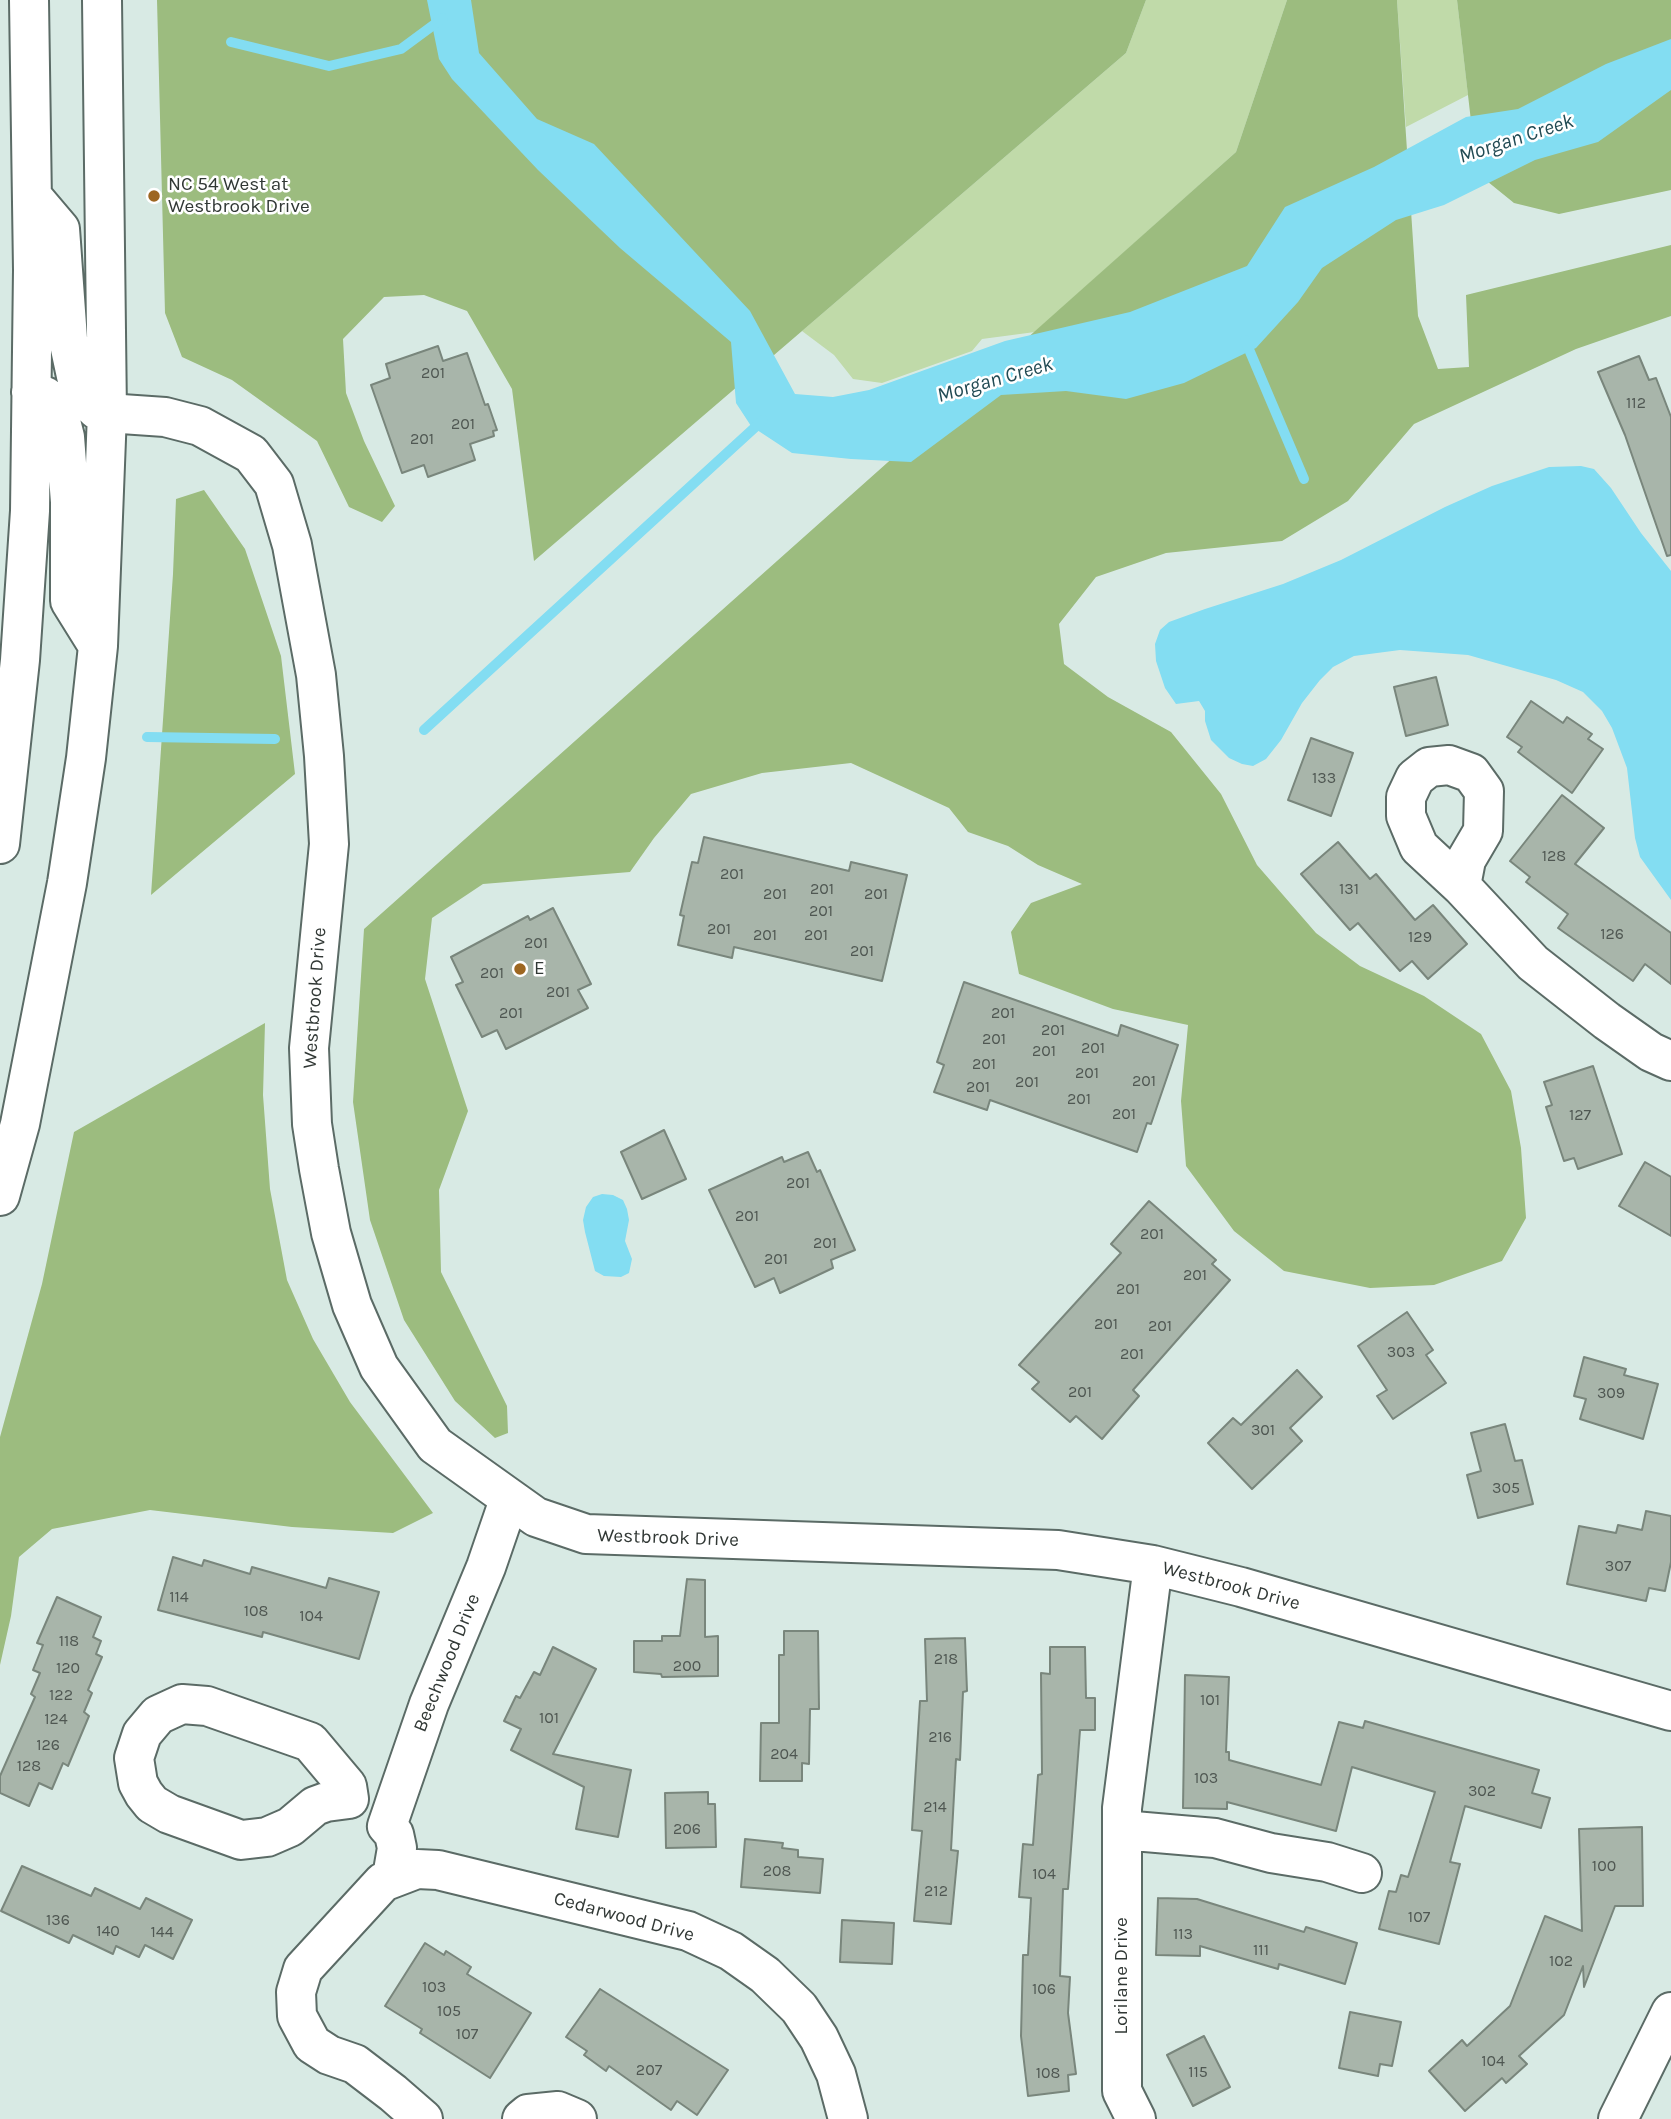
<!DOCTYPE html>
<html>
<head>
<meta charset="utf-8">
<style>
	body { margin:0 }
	canvas { display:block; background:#d8eae4 }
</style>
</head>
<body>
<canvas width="1671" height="2119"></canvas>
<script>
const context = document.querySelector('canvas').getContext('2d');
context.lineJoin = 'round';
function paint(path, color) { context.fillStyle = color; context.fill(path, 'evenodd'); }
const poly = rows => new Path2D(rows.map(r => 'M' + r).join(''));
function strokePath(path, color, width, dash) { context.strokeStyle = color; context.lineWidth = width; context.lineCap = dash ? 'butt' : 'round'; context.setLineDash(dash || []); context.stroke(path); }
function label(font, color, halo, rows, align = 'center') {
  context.font = font + ' Karla,sans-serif'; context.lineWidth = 5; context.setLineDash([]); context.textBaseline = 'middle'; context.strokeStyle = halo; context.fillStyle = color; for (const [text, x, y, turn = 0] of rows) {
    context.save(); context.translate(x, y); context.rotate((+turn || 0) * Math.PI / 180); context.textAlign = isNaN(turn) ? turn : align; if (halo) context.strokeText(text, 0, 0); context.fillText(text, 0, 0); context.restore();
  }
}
paint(poly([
	[1146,0,1287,0,1236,152,1035,332,982,339,972,351,882,383,853,379,834,355,802,331,1126,53],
	[1397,0,1457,0,1468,95,1406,127]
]), '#c0daa9');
paint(poly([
	[157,0,1146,0,1126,53,534,561,512,389,467,311,424,295,384,297,343,339,346,393,364,441,395,506,382,522,349,507,317,441,232,380,182,357,165,313],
	[1287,0,1397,0,1418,316,1438,369,1469,367,1466,295,1671,245,1671,316,1576,349,1414,424,1348,501,1282,541,1166,553,1096,577,1059,624,1064,664,1108,697,1171,732,1221,794,1257,865,1316,933,1360,966,1424,996,1481,1034,1511,1091,1521,1148,1526,1218,1502,1261,1434,1285,1370,1288,1284,1271,1234,1231,1186,1166,1181,1101,1188,1025,1113,1009,1019,974,1011,932,1031,903,1082,884,1038,865,1008,846,968,832,949,808,851,763,762,773,691,794,654,838,630,872,483,884,432,918,425,979,468,1111,439,1190,441,1272,507,1406,508,1433,495,1438,455,1401,404,1320,370,1220,353,1102,364,929,1236,152],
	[1457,0,1671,0,1671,190,1559,214,1514,203,1477,173],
	[204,490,245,549,281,656,295,774,151,895,173,574,176,499],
	[265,1023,263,1095,270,1189,287,1280,313,1339,350,1402,433,1513,393,1533,292,1527,150,1510,52,1529,19,1557,11,1616,0,1665,0,1437,42,1284,74,1132]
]), '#9cbc7f');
paint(poly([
	[427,0,471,0,479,53,537,119,594,144,750,311,795,394,833,397,869,390,1005,341,1130,312,1247,266,1285,207,1374,167,1466,117,1518,109,1606,64,1671,39,1671,90,1598,142,1535,160,1444,205,1396,220,1322,268,1298,302,1256,348,1184,383,1126,399,1066,391,1001,395,911,462,851,459,792,453,751,426,736,403,731,342,620,248,538,170,452,79,439,59],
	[1581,466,1594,469,1611,488,1641,533,1671,571,1671,900,1640,857,1635,838,1627,768,1612,728,1602,711,1583,692,1556,680,1468,655,1400,650,1354,656,1333,667,1320,680,1302,703,1281,740,1266,759,1253,766,1242,764,1229,758,1211,740,1205,721,1205,711,1199,701,1176,704,1165,688,1156,661,1155,644,1160,630,1169,622,1205,609,1283,584,1341,560,1445,507,1492,486,1549,467],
	[602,1194,613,1195,623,1200,627,1209,629,1220,625,1241,632,1259,629,1273,621,1277,604,1276,595,1271,585,1232,583,1220,586,1207,593,1197]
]), '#83ddf2');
strokePath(poly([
	[231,42,329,66,401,49,443,18],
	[1245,340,1304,479],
	[424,730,763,420],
	[147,737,275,739]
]), '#83ddf2', 10);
const building = poly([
	[438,346,443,361,467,353,485,405,488,404,497,430,493,431,494,436,470,444,475,460,428,477,424,465,402,473,371,385,390,378,386,364,438,346],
	[1639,356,1649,380,1656,378,1671,417,1671,555,1667,556,1625,435,1598,372,1639,356],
	[1436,677,1448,725,1406,736,1394,687,1436,677],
	[1531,701,1563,723,1567,717,1592,734,1588,739,1603,749,1572,793,1518,752,1522,747,1507,737,1531,701],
	[1311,738,1353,753,1331,816,1288,800,1311,738],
	[1562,795,1604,828,1575,864,1671,933,1671,984,1645,964,1633,981,1558,928,1568,914,1526,882,1530,877,1510,861,1562,795],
	[704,837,849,871,851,862,907,875,882,981,734,947,732,958,678,945,684,916,680,915,692,862,698,863,704,837],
	[1338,842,1370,879,1376,874,1415,920,1433,905,1467,944,1428,979,1412,961,1400,971,1358,923,1350,930,1301,874,1338,842],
	[553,908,591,984,578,990,588,1008,506,1049,497,1030,482,1037,456,985,463,982,451,957,528,916,530,920,553,908],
	[964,982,1118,1036,1121,1025,1178,1045,1151,1124,1147,1123,1137,1152,990,1100,987,1110,934,1092,944,1065,937,1062,964,982],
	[1593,1066,1622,1154,1578,1169,1574,1158,1564,1161,1546,1107,1552,1105,1544,1082,1593,1066],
	[664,1130,686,1179,642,1199,621,1152,664,1130],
	[808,1152,817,1172,820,1170,855,1250,831,1260,833,1268,780,1293,774,1278,755,1287,709,1190,782,1157,784,1162,808,1152],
	[1645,1162,1671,1177,1671,1236,1619,1206,1645,1162],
	[1149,1201,1216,1260,1212,1264,1230,1280,1133,1390,1139,1396,1102,1439,1076,1416,1070,1422,1032,1389,1039,1382,1019,1365,1121,1253,1111,1244,1149,1201],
	[1407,1312,1433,1350,1426,1355,1446,1383,1393,1419,1377,1396,1387,1390,1358,1346,1407,1312],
	[1584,1357,1626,1369,1624,1375,1658,1384,1643,1439,1580,1419,1586,1399,1574,1396,1584,1357],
	[1297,1370,1322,1397,1290,1428,1302,1441,1252,1489,1208,1443,1233,1418,1241,1425,1297,1370],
	[1505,1424,1515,1461,1522,1460,1533,1504,1478,1518,1467,1475,1481,1471,1471,1433,1505,1424],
	[1646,1511,1671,1516,1671,1562,1665,1591,1649,1588,1646,1601,1567,1584,1579,1526,1616,1533,1618,1525,1642,1530,1646,1511],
	[173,1557,202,1566,204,1560,250,1574,252,1567,326,1588,329,1578,379,1592,359,1659,263,1632,262,1637,158,1610,173,1557],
	[687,1579,705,1580,705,1637,718,1636,718,1676,662,1677,661,1674,634,1672,634,1641,662,1641,662,1636,680,1636,687,1579],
	[57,1597,101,1617,93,1637,101,1641,96,1654,102,1657,88,1690,92,1693,84,1712,89,1716,68,1766,63,1763,52,1789,39,1783,29,1806,0,1793,0,1776,35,1697,31,1694,40,1673,33,1670,43,1645,37,1643,57,1597],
	[784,1631,818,1631,819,1709,810,1709,809,1764,802,1763,802,1781,760,1781,761,1723,779,1723,779,1655,784,1655,784,1631],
	[965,1638,967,1691,963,1692,960,1760,956,1759,951,1850,958,1851,951,1924,914,1921,922,1831,912,1830,920,1701,927,1701,925,1639,965,1638],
	[553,1647,596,1669,553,1754,631,1770,618,1837,576,1829,584,1787,511,1750,521,1729,504,1721,516,1696,520,1698,534,1672,540,1675,553,1647],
	[1050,1647,1085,1647,1086,1698,1095,1698,1095,1730,1080,1730,1068,1889,1063,1889,1060,1976,1070,1977,1068,2013,1076,2074,1068,2075,1069,2091,1028,2096,1021,2036,1023,1955,1028,1955,1031,1898,1019,1897,1023,1844,1033,1845,1038,1775,1042,1774,1041,1673,1050,1674,1050,1647],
	[1185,1675,1229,1677,1226,1752,1229,1752,1229,1760,1321,1785,1339,1722,1363,1728,1365,1721,1539,1770,1532,1793,1550,1798,1541,1828,1465,1806,1450,1862,1460,1864,1439,1944,1379,1929,1389,1891,1396,1892,1401,1875,1408,1877,1435,1792,1352,1767,1336,1831,1227,1802,1227,1809,1183,1808,1185,1675],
	[708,1792,708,1804,715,1804,716,1847,666,1848,665,1793,708,1792],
	[1642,1827,1643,1906,1615,1906,1584,1987,1583,1966,1564,2015,1519,2056,1527,2064,1506,2083,1502,2078,1465,2111,1429,2071,1462,2040,1467,2046,1510,2006,1545,1916,1582,1931,1579,1829,1642,1827],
	[745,1839,783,1843,782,1848,798,1850,798,1857,823,1859,820,1893,741,1887,745,1839],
	[22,1866,91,1896,95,1888,140,1909,146,1898,192,1920,173,1959,145,1945,139,1957,116,1946,113,1954,73,1935,69,1943,1,1911,22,1866],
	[1158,1898,1197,1899,1304,1932,1306,1927,1357,1943,1345,1984,1279,1964,1278,1969,1200,1946,1200,1956,1156,1955,1158,1898],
	[842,1920,894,1923,892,1964,840,1962,842,1920],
	[425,1943,444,1955,446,1951,471,1967,467,1974,531,2013,490,2078,420,2033,422,2029,385,2006,425,1943],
	[600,1989,728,2070,697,2115,677,2101,671,2110,609,2066,606,2071,584,2055,587,2051,566,2037,600,1989],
	[1350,2012,1401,2022,1392,2066,1380,2064,1378,2076,1339,2068,1350,2012],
	[1204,2036,1230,2087,1193,2106,1167,2055,1204,2036]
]);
paint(building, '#a8b5aa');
strokePath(building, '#79867c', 2);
const street = poly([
	[107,413,165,417,200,426,251,454,274,484,292,545,316,675,324,756,329,844,309,1048,312,1124,319,1169,331,1233,352,1305,379,1367,435,1445,536,1517,586,1534,1058,1550,1153,1565,1241,1587,1671,1711],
	[1461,886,1466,860,1483,831,1484,791,1471,773,1449,765,1429,767,1415,778,1406,797,1406,816,1419,847,1461,886,1533,963,1607,1021,1651,1052,1671,1061],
	[182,1704,207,1706,310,1742,347,1786,349,1799,326,1802,315,1806,290,1827,267,1837,241,1840,169,1814,152,1804,144,1794,138,1783,134,1758,142,1734,158,1715,182,1704],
	[1122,1830,1215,1838,1271,1853,1327,1862,1362,1873],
	[392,1877,397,1848,394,1834,387,1826,429,1704,486,1567,509,1500],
	[423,2119,393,2093,355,2064,329,2055,312,2044,297,2016,296,1992,303,1969,383,1882,417,1869,438,1870,688,1931,731,1951,765,1975,799,2008,819,2038,836,2074,848,2119],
	[522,2119,528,2114,558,2111,577,2119],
	[1136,2119,1122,2091,1122,1808,1153,1565],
	[1618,2119,1671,2012]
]);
const highway = poly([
	[32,196,60,229,68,339,76,376,89,402,97,410,107,413],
	[31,392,45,396,51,402,60,417,65,437,70,502,70,601,98,646],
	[0,844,20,660,30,511,33,270,29,0],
	[0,1196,20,1124,67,883,86,758,98,646,107,413,102,0]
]);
strokePath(street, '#5b6b66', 42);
strokePath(highway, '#5b6b66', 42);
strokePath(street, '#fff', 38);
strokePath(highway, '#fff', 38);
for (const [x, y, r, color] of [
	[154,196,7,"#9d6621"],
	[520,969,7,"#9d6621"]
]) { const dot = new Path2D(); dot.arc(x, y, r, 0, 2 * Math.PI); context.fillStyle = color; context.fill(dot); strokePath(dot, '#fff', 2.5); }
label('16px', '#4f5752', null, [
	["201",433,373],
	["112",1636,403],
	["201",463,424],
	["201",422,439],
	["133",1324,778],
	["128",1554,856],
	["201",732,874],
	["201",822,889],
	["131",1349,889],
	["201",775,894],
	["201",876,894],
	["201",821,911],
	["201",719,929],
	["126",1612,934],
	["201",765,935],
	["201",816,935],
	["129",1420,937],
	["201",536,943],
	["201",862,951],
	["201",492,973],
	["201",558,992],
	["201",511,1013],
	["201",1003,1013],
	["201",1053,1030],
	["201",994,1039],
	["201",1093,1048],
	["201",1044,1051],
	["201",984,1064],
	["201",1087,1073],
	["201",1144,1081],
	["201",1027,1082],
	["201",978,1087],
	["201",1079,1099],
	["201",1124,1114],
	["127",1580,1115],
	["201",798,1183],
	["201",747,1216],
	["201",1152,1234],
	["201",825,1243],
	["201",776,1259],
	["201",1195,1275],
	["201",1128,1289],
	["201",1106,1324],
	["201",1160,1326],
	["303",1401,1352],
	["201",1132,1354],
	["201",1080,1392],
	["309",1611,1393],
	["301",1263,1430],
	["305",1506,1488],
	["307",1618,1566],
	["114",179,1597],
	["108",256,1611],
	["104",311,1616],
	["118",69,1641],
	["218",946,1659],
	["200",687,1666],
	["120",68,1668],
	["122",61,1695],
	["101",1210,1700],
	["101",549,1718],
	["124",56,1719],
	["216",940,1737],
	["126",48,1745],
	["204",784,1754],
	["128",29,1766],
	["103",1206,1778],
	["302",1482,1791],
	["214",935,1807],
	["206",687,1829],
	["100",1604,1866],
	["208",777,1871],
	["104",1044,1874],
	["212",936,1891],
	["107",1419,1917],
	["136",58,1920],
	["140",108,1931],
	["144",162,1932],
	["113",1183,1934],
	["111",1261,1950],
	["102",1561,1961],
	["103",434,1987],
	["106",1044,1989],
	["105",449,2011],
	["107",467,2034],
	["104",1493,2061],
	["207",649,2070],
	["115",1198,2072],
	["108",1048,2073]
]);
label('19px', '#313835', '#fff', [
	["NC 54 West at",168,185],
	["Westbrook Drive",168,207],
	["E",534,969]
], 'left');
label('19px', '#313835', '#fff', [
	["Westbrook Drive",315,998,-86],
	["Westbrook Drive",668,1538,2],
	["Westbrook Drive",1231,1586,15],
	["Beechwood Drive",447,1663,-68],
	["Cedarwood Drive",624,1917,15],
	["Lorilane Drive",1122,1976,-90]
]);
label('italic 21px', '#224b54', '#fff', [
	["Morgan Creek",1516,139,-18],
	["Morgan Creek",995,380,-16]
]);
</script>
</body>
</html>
